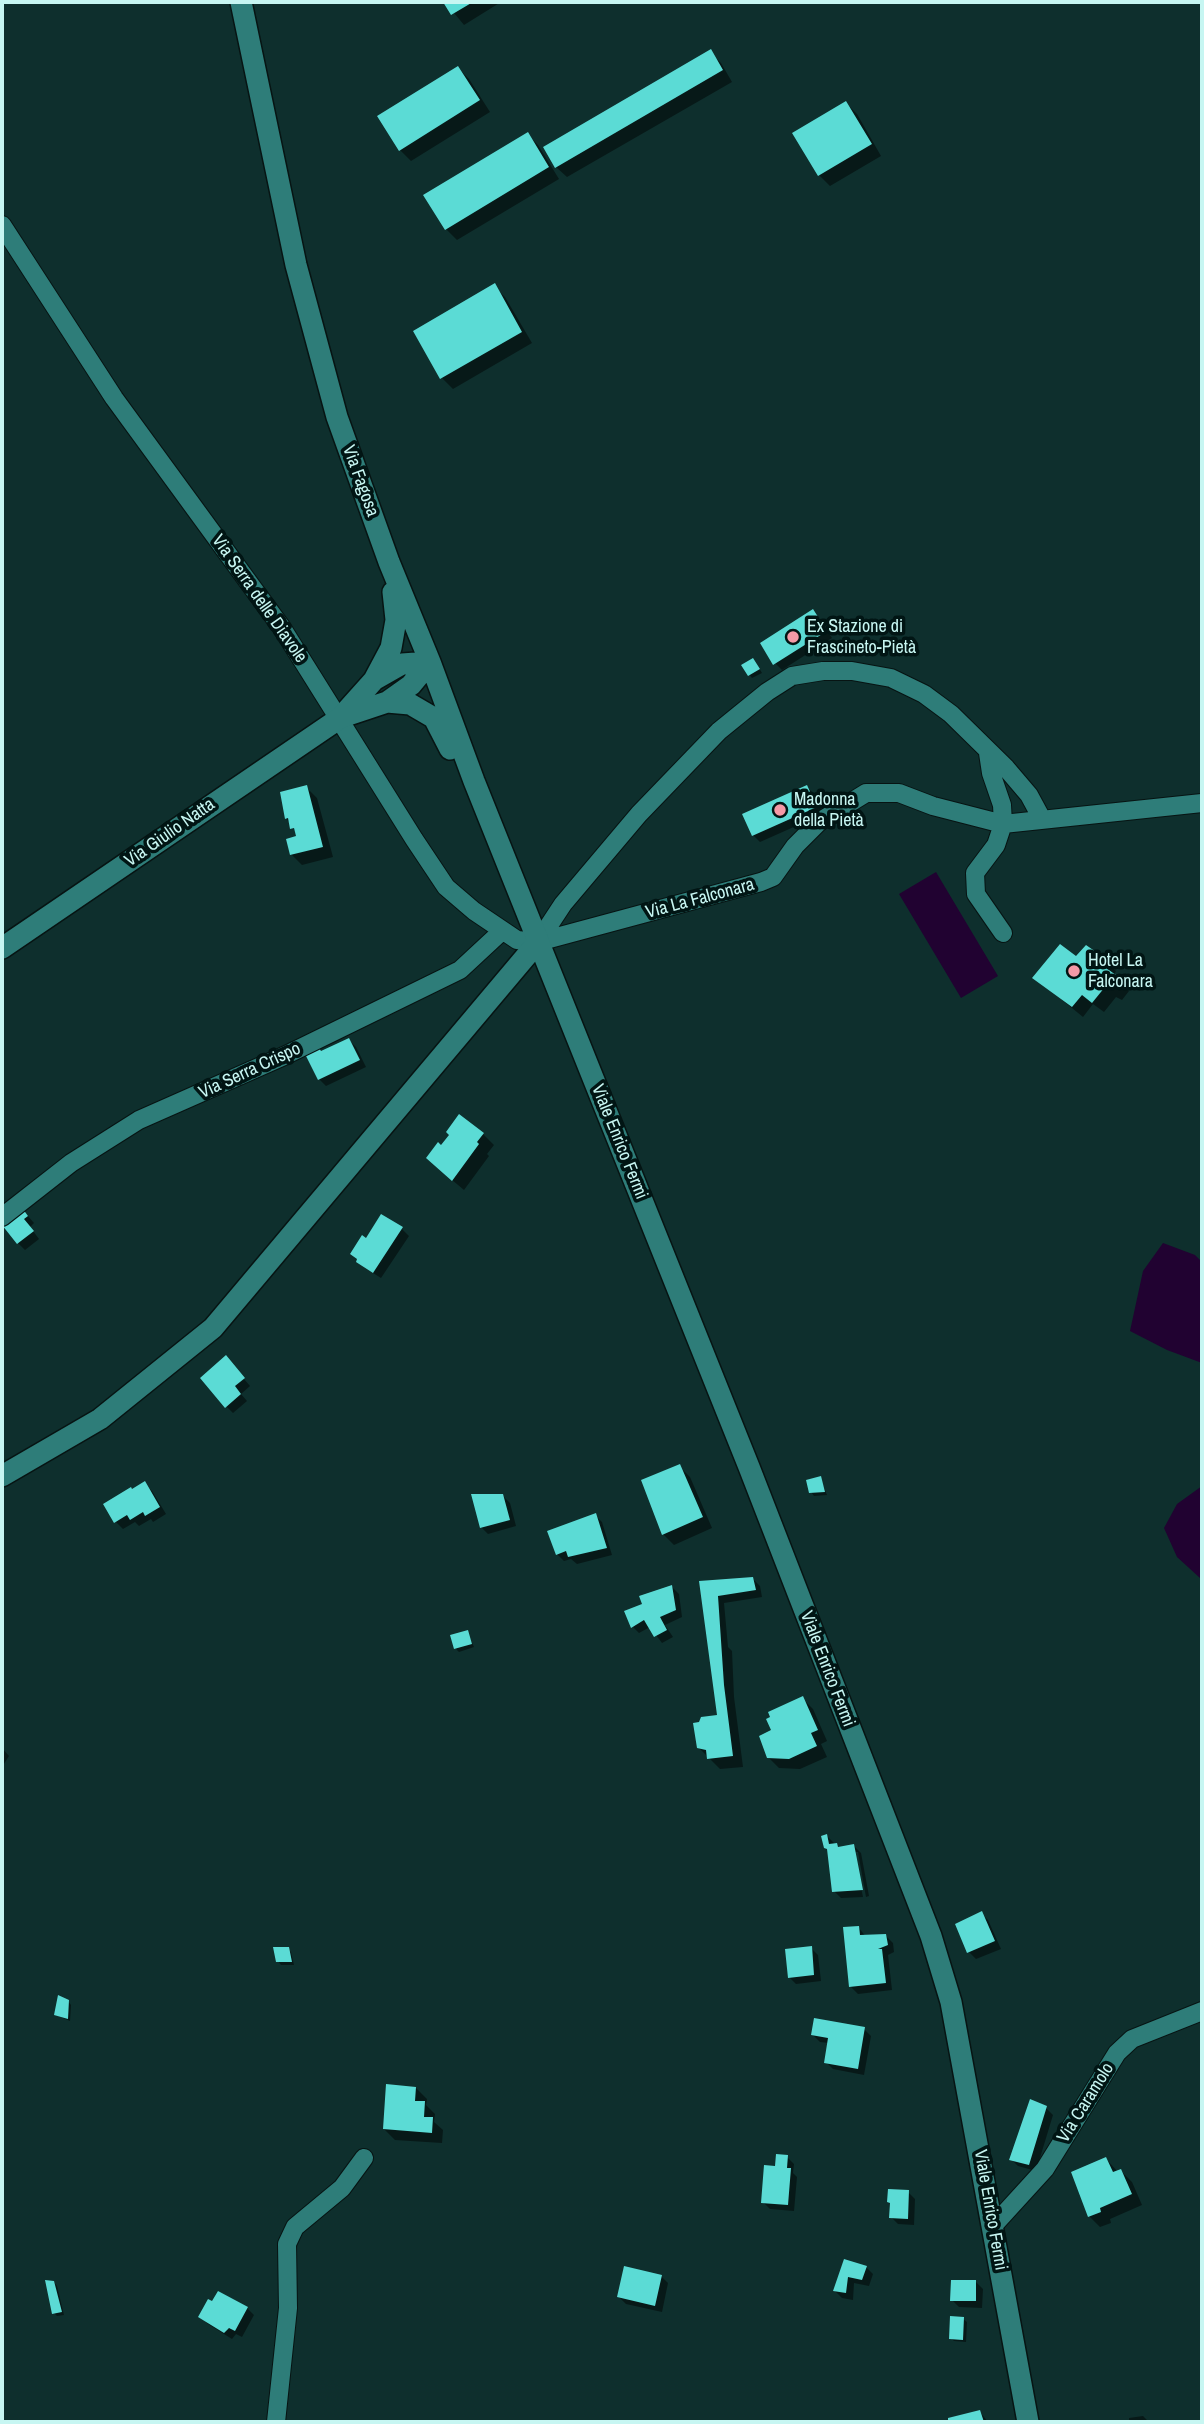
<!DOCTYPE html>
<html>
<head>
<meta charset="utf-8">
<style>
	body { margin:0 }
	#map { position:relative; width:1204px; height:2424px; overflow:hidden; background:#0e2f2d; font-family:"Archivo Narrow",sans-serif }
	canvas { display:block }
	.frame { position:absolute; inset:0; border:4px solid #c7f6f2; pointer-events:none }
</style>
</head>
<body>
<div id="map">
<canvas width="1204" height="2424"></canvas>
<div class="frame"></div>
</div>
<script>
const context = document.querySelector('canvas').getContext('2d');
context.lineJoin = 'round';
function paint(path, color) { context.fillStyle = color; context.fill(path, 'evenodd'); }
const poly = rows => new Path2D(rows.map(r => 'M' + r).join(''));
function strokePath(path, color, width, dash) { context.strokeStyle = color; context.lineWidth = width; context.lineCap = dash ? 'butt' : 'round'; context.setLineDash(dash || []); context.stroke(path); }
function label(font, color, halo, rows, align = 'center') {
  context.font = font + ' "Archivo Narrow",sans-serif'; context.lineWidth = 7; context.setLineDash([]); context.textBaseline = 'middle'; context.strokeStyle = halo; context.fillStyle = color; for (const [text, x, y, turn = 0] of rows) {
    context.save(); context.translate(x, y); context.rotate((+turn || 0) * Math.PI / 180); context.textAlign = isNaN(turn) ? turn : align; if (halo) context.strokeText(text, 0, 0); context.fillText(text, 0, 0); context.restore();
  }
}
paint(poly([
	[936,872,998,976,961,998,899,894],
	[1163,1243,1195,1255,1202,1262,1202,1363,1167,1350,1130,1331,1143,1271],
	[1202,1486,1202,1577,1200,1578,1177,1557,1164,1528,1177,1504]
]), '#210231');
paint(poly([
	[445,2,501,2,464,25],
	[710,52,721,63,732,82,567,177,556,167],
	[458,68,469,79,490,112,411,161,400,150],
	[846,103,857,114,881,156,830,186,819,175],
	[527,134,538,145,559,179,457,240,446,229,426,196],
	[494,286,505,297,532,343,453,389,442,378],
	[813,611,832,638,782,670,775,663],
	[756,663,762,673,752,678,743,666],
	[306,787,317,798,333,857,302,865,291,854,297,833,286,818],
	[807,787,814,794,823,814,760,842,753,835],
	[1086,947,1116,971,1113,976,1129,991,1122,1000,1116,997,1104,1012,1093,1004,1083,1017,1034,977,1076,958],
	[349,1040,356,1047,366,1067,326,1086,319,1079,322,1052],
	[483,1134,494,1145,487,1154,489,1156,464,1190,439,1169,442,1148],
	[20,1207,34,1223,30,1227,39,1239,25,1250,18,1243],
	[402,1229,409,1236,381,1278,365,1268,352,1254,366,1240],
	[232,1365,250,1386,241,1394,247,1401,233,1413,226,1406],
	[679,1466,690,1477,712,1528,674,1545,663,1534],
	[820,1478,827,1495,814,1496,811,1492],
	[145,1484,152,1491,166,1514,153,1522,151,1519,139,1526,135,1522,123,1529,116,1522,133,1491],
	[503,1496,510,1503,516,1526,488,1534,481,1527],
	[595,1515,602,1522,612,1555,577,1564,571,1559,564,1561,557,1554],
	[753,1579,760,1586,762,1597,724,1603,728,1647,732,1651,734,1697,743,1767,720,1769,698,1747,719,1716,701,1583],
	[672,1587,679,1594,682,1617,665,1625,673,1637,662,1643,650,1627,639,1633,633,1627],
	[467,1632,474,1647,459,1652,456,1649],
	[802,1698,813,1709,827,1741,821,1744,827,1757,800,1769,779,1768,768,1757,773,1731],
	[2,1748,9,1756,2,1767],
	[827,1836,840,1849,854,1846,861,1853,869,1896,866,1897,858,1852,854,1852,863,1897,841,1898,834,1891],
	[981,1913,988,1920,1001,1949,976,1959,969,1952,957,1925],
	[859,1928,866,1937,886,1936,893,1943,894,1952,888,1955,892,1990,858,1994,851,1987],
	[811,1948,818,1955,821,1981,796,1984,789,1977],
	[288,1949,291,1952,294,1965,281,1965,278,1961],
	[68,2001,71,2005,70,2021,56,2015],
	[864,2029,871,2036,864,2075,833,2069,826,2062,829,2043,820,2042,813,2035],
	[416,2088,427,2099,426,2105,435,2114,434,2122,443,2130,442,2143,395,2140,384,2129],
	[1046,2108,1053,2115,1036,2171,1018,2166,1011,2159],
	[787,2157,794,2164,793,2173,797,2177,794,2211,770,2209,763,2202,776,2168],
	[1106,2159,1118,2172,1121,2171,1132,2182,1142,2205,1110,2219,1111,2223,1100,2227,1089,2216],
	[908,2192,915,2199,914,2225,898,2224,891,2217,892,2204],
	[845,2261,866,2267,873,2274,869,2286,854,2283,853,2300,842,2298,835,2291],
	[661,2276,668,2283,662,2312,626,2304,619,2297],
	[54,2282,57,2286,64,2315,57,2316,54,2313],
	[976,2282,983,2289,982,2308,959,2307,952,2300],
	[247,2308,254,2315,242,2337,236,2334,232,2339,208,2324,201,2317],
	[963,2319,967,2322,966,2342,954,2341,951,2338],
	[980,2412,988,2422,949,2422,949,2420],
	[1143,2416,1149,2422,1129,2422,1129,2418]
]), '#0007');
paint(poly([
	[443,2,473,2,451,15],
	[711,49,723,70,555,168,543,147],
	[458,66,480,100,399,151,377,116],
	[846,101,872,144,818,176,792,133],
	[528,132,549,167,445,230,423,195],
	[495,283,522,332,440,379,413,331],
	[813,609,827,631,773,665,760,643],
	[753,658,760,669,748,676,741,665],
	[307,785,323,847,290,855,286,839,296,836,294,828,290,829,288,818,285,819,280,792],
	[807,785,817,807,752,836,742,814],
	[1060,944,1076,956,1086,945,1106,959,1102,965,1120,978,1110,990,1105,987,1092,1003,1082,995,1072,1007,1032,978],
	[349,1038,360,1060,318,1080,304,1052,317,1045,321,1051],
	[459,1114,484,1133,477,1142,479,1144,452,1181,426,1158,438,1142,441,1145,449,1135,446,1132],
	[20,1205,28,1216,24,1219,34,1231,17,1244,2,1225],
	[381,1214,403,1227,373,1273,356,1262,357,1259,350,1254,362,1235,366,1238],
	[226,1355,245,1378,235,1386,241,1394,225,1408,200,1378],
	[680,1464,703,1517,662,1535,641,1480],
	[821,1476,825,1492,809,1493,806,1480],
	[145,1481,160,1507,145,1516,143,1512,130,1520,127,1515,114,1523,103,1504,131,1487,132,1489],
	[471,1494,503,1494,510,1520,480,1528],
	[596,1513,607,1548,568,1557,566,1551,556,1555,547,1531],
	[753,1577,756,1590,718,1596,724,1685,733,1756,707,1759,706,1750,697,1748,693,1723,699,1722,701,1717,717,1715,699,1581],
	[672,1585,676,1610,660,1617,667,1630,654,1637,644,1620,631,1628,624,1611,642,1604,639,1596],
	[468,1630,472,1644,454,1649,450,1635],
	[803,1696,818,1730,811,1733,817,1746,789,1759,767,1758,759,1736,771,1730,766,1719,770,1717,768,1712],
	[827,1834,829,1844,837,1843,838,1847,854,1844,863,1890,832,1892,827,1849,824,1848,821,1836],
	[982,1911,995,1941,967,1953,955,1924],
	[859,1926,860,1935,886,1934,888,1945,878,1949,882,1949,886,1983,849,1987,843,1927],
	[812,1946,814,1975,788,1978,785,1949],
	[273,1947,289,1947,292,1962,276,1962],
	[58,1995,69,2000,68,2019,54,2015],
	[814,2018,865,2027,858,2069,824,2063,828,2038,811,2035],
	[386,2084,416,2087,415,2101,425,2101,424,2117,433,2117,432,2133,383,2129],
	[1030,2099,1047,2106,1029,2165,1009,2160],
	[776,2154,788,2155,787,2168,791,2168,788,2205,761,2203,764,2165,775,2166],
	[1106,2157,1113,2172,1121,2169,1132,2194,1100,2208,1101,2212,1088,2217,1071,2172],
	[888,2189,909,2190,908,2219,889,2218,890,2203,887,2202],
	[844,2259,867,2266,862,2280,848,2277,846,2293,833,2291],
	[624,2266,662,2275,655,2306,617,2297],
	[45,2280,54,2281,62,2312,52,2314],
	[951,2280,976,2280,976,2301,950,2301],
	[218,2291,248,2307,235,2331,229,2328,224,2333,198,2317,208,2299,212,2301],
	[950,2316,964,2317,963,2340,949,2339],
	[980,2410,984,2422,948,2422,948,2418]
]), '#5bdbd5');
const street = poly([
	[2,225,114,398,282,628,414,839,446,887,474,911,517,940,538,942,761,882,773,877,795,846,819,822,866,793,899,793,933,806,1003,824,1202,803],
	[988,753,991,773,1002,805,1003,824,996,845,975,873,976,894,1003,933],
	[538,942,563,904,639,814,719,731,767,692,792,676,823,671,852,671,891,678,924,694,951,714,1006,768,1029,795,1042,819],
	[2,1217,71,1163,139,1120,284,1056,460,970,502,931],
	[993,2226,1045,2169,1117,2053,1132,2039,1202,2011],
	[276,2422,288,2308,287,2244,295,2227,342,2188,364,2158]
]);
const secondary = poly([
	[241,2,296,265,337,417,389,562,430,662,474,781,749,1467,931,1936,951,2002,1028,2422],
	[374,680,402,664,430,662],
	[387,702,410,704,434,718,450,749],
	[342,717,387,702,411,685,430,662],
	[2,948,340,718,374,680,391,648,396,620,393,592],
	[2,1476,100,1419,213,1328,538,942]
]);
strokePath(street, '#071413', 20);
strokePath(secondary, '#071413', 24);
strokePath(street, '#2e7d79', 18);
strokePath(secondary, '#2e7d79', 21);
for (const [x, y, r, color] of [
	[793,637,7,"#f49aa7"],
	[780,810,7,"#f49aa7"],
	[1074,971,7,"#f49aa7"]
]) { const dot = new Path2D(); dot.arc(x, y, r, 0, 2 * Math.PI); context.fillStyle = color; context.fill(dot); strokePath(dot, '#011514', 2.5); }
label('18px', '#c7f6f2', '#011514', [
	["Via Fagosa",360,481,70],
	["Via Serra delle Diavole",259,599,55],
	["Via Giulio Natta",170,833,-35],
	["Via La Falconara",700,899,-15],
	["Via Serra Crispo",250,1071,-25],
	["Viale Enrico Fermi",619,1142,68],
	["Viale Enrico Fermi",827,1669,69],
	["Via Caramolo",1086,2103,-58],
	["Viale Enrico Fermi",990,2210,80]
]);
label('18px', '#c7f6f2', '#011514', [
	["Ex Stazione di",807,627],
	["Frascineto-Pietà",807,648],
	["Madonna",794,800],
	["della Pietà",794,821],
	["Hotel La",1088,961],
	["Falconara",1088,982]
], 'left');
</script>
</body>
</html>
